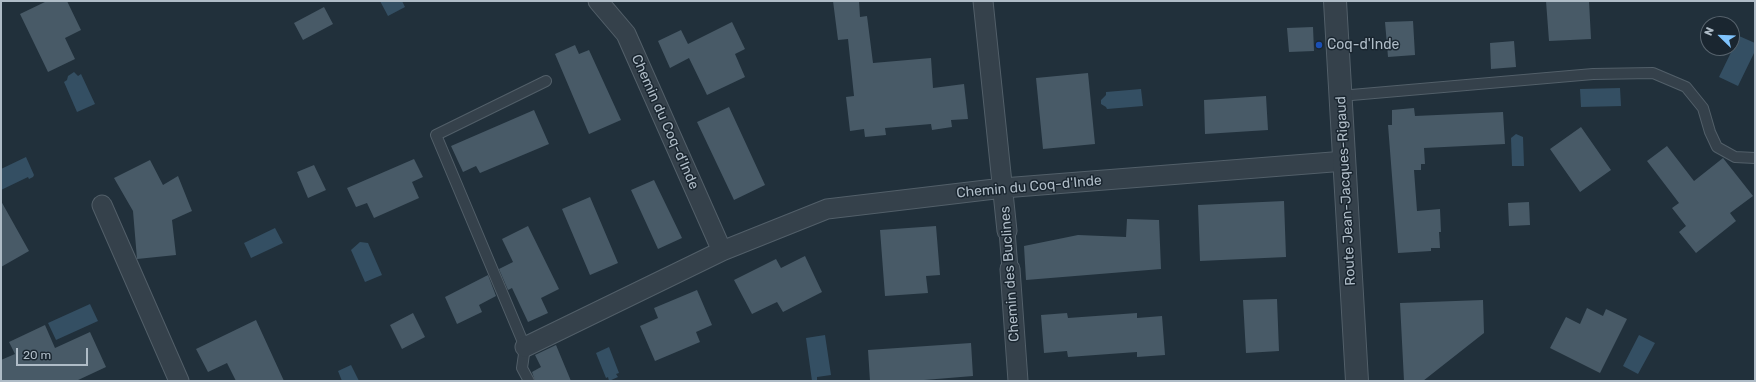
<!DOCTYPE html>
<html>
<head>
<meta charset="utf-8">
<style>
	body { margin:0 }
	#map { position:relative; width:1756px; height:382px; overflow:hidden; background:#21303b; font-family:Rubik,sans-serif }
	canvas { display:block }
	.frame { position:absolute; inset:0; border:2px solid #afbcc7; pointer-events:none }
	.north { position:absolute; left:1700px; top:16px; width:40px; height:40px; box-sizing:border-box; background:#1a2630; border:1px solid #56626c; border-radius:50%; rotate:293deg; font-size:11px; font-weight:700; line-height:16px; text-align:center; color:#afbcc7 }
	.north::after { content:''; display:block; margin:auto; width:14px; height:18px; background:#7fc3fc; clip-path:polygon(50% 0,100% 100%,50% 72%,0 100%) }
	.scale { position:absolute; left:16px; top:348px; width:72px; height:18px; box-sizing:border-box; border:2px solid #afbcc7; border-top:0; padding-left:5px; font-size:12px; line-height:14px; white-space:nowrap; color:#afbcc7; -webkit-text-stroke:3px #1a2630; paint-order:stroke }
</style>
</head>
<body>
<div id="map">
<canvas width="1756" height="382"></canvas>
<div class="frame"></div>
<div class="north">N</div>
<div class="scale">20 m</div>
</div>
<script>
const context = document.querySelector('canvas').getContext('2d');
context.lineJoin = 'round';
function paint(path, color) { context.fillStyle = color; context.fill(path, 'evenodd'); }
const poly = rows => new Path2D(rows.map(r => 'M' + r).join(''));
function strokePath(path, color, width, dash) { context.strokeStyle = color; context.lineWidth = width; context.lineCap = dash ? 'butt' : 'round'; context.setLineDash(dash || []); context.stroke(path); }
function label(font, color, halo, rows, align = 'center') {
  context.font = font + ' Rubik,sans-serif'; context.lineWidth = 3; context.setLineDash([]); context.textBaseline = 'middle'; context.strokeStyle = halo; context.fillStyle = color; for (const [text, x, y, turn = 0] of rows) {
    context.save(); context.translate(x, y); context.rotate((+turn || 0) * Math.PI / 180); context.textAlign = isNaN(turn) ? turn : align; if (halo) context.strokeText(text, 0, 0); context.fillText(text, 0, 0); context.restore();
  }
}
paint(poly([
	[380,1,402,1,405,7,388,16],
	[1739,36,1755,43,1755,51,1738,86,1719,77],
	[74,72,78,76,81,74,95,104,77,112,64,82,67,80,68,76],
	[1620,88,1621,106,1581,107,1580,89],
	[1141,89,1143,106,1107,109,1106,107,1101,104,1101,100,1106,95,1106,92],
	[1516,134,1523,137,1524,166,1512,166,1511,138],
	[26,157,34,175,33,177,29,179,28,177,1,190,1,169],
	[275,228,283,243,251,258,244,243],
	[360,242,368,243,382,275,365,282,351,250],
	[90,304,98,321,56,340,48,323],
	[825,335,831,375,817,377,817,380,812,381,806,338],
	[1639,335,1655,343,1638,374,1623,366],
	[609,347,619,373,616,374,618,377,609,381,608,377,606,378,596,353],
	[351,365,359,381,342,381,338,371]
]), '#344f63');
paint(poly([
	[47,1,67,1,81,30,65,38,75,59,48,72,20,14],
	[833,1,859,1,860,17,867,16,873,63,931,58,933,88,964,84,968,119,951,120,952,127,932,130,931,124,885,128,886,135,865,137,864,129,850,131,846,97,854,96,848,39,838,40],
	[1546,1,1589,1,1591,39,1549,41],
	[324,7,333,24,303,40,294,23],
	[1413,21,1415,55,1388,57,1385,22],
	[732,22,745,49,735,54,745,77,707,95,689,58,670,68,658,41,681,30,688,44],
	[1313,27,1314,51,1289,52,1287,28],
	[1514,41,1516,67,1491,69,1490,43],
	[575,45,579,54,589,50,621,120,589,134,555,54],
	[1088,73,1095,144,1043,149,1036,78],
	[1266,96,1268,130,1205,134,1204,100],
	[729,107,765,185,734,200,697,122],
	[1414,108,1415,116,1503,112,1505,144,1424,148,1425,164,1421,164,1421,170,1414,170,1417,211,1440,209,1441,232,1439,232,1440,248,1431,248,1431,251,1398,253,1388,125,1392,125,1392,110],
	[534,110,549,144,480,173,476,166,463,172,451,146],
	[1581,127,1611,170,1580,192,1550,149],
	[1667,146,1694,181,1723,158,1753,196,1730,213,1736,221,1696,253,1679,232,1686,226,1672,208,1679,203,1647,161],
	[414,159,423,177,412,182,419,198,374,218,367,203,356,207,347,188],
	[150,160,163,185,178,176,192,211,172,220,176,255,137,259,133,211,114,178],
	[314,165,326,190,308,198,297,172],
	[654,180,682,238,658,249,631,190],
	[590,197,618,263,590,275,562,209],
	[1,201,29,251,1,267],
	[1284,201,1286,257,1200,261,1198,205],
	[1529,202,1530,225,1509,226,1508,203],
	[1127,219,1159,220,1161,269,1026,280,1024,246,1078,235,1126,237],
	[528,226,559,289,541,298,548,313,528,322,512,288,508,290,499,269,513,262,502,239],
	[936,226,940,275,926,276,928,293,885,296,880,230],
	[805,256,822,292,783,312,777,302,752,314,734,280,776,259,781,268],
	[488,275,496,296,479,305,482,312,457,324,445,297],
	[697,290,712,325,696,332,700,342,655,361,640,326,658,318,654,308],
	[1277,299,1279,351,1246,353,1243,300],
	[1483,300,1484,333,1423,381,1404,381,1400,303],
	[1587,308,1603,316,1606,309,1627,319,1600,373,1550,348,1566,317,1580,324],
	[413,313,425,337,402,349,390,325],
	[1067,313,1068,318,1137,313,1137,318,1162,316,1165,355,1137,357,1137,352,1068,357,1067,351,1044,353,1041,315],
	[256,320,284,381,236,381,227,363,208,372,196,349],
	[45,325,55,348,90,332,106,367,76,381,1,381,1,360,15,354,9,342],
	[971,343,973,376,912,381,870,381,868,350],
	[556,345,571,381,535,381,532,372,541,367,535,355]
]), '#485a67');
const service = poly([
	[1340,96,1593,74,1653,73,1686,87,1703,108,1710,132,1717,147,1735,157,1755,158],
	[529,381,522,368,525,347,436,135,546,81]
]);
const pedestrian = poly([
	[1007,231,1010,269]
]);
const minor = poly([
	[598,1,626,34,722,251],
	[983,1,1007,231],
	[102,205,179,381],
	[1010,269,1018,381],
	[525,347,722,251,827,209,1003,188,1345,161]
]);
const tertiary = poly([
	[1335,1,1357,381]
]);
strokePath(service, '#525f69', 12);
strokePath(pedestrian, '#525f69', 17);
strokePath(minor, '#525f69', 21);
strokePath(tertiary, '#525f69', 24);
strokePath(service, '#35414b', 10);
strokePath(pedestrian, '#35414b', 15);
strokePath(minor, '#35414b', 19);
strokePath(tertiary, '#35414b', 22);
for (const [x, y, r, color] of [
	[1319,45,4,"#1a4fb4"]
]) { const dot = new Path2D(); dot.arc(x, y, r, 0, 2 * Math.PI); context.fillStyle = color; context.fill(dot); strokePath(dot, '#1a2630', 1.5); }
label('14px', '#afbcc7', '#1a2630', [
	["Coq-d'Inde",1327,45]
], 'left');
label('14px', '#afbcc7', '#1a2630', [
	["Chemin du Coq-d'Inde",665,122,66],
	["Chemin du Coq-d'Inde",1029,187,-5],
	["Route Jean-Jacques-Rigaud",1346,191,-93],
	["Chemin des Buclines",1010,274,-94]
]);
</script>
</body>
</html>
